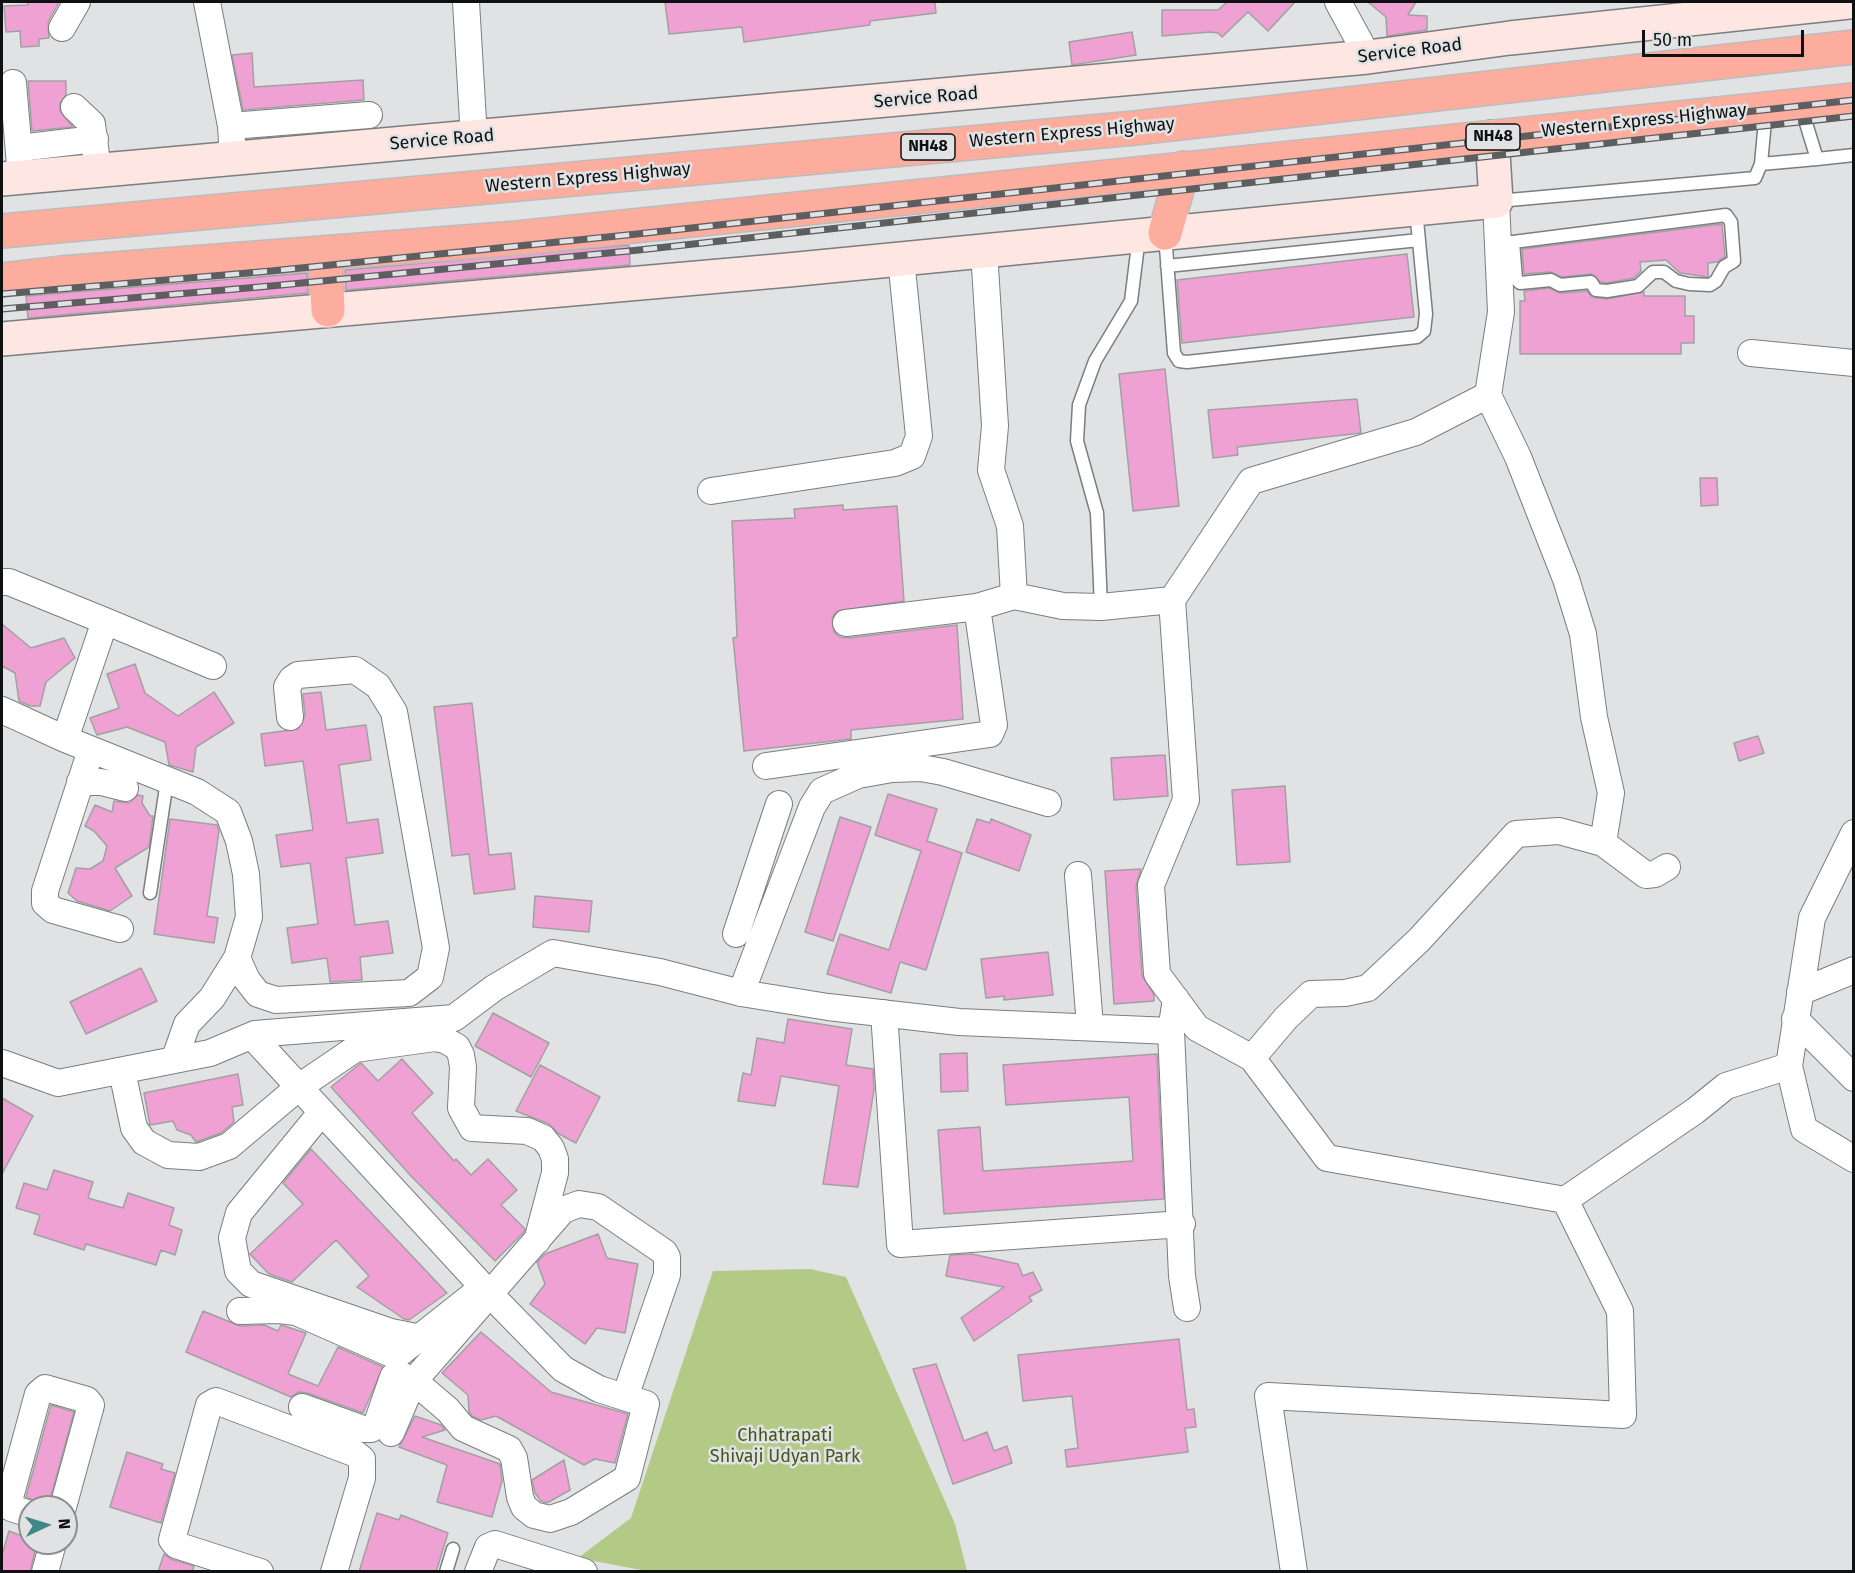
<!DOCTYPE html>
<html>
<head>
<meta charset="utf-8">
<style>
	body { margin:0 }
	#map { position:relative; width:1855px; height:1573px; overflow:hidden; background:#e0e2e4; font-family:"Fira Sans",sans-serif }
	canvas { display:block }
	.frame { position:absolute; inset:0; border:3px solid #0f1011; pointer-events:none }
	.north { position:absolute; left:18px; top:1495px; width:60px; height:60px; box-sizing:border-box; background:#e0e2e4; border:2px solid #8c8e90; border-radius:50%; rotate:86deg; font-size:16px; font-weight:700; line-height:24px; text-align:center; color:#0f1011 }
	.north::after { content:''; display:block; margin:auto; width:21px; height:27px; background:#408887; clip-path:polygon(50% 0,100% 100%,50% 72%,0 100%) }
	.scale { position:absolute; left:1642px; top:30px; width:162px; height:27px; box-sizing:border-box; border:3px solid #0f1011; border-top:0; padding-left:8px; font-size:18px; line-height:21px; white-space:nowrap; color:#0f1011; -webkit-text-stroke:4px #e0e2e4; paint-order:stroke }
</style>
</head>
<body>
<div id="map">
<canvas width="1855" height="1573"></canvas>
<div class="frame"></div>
<div class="north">N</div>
<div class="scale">50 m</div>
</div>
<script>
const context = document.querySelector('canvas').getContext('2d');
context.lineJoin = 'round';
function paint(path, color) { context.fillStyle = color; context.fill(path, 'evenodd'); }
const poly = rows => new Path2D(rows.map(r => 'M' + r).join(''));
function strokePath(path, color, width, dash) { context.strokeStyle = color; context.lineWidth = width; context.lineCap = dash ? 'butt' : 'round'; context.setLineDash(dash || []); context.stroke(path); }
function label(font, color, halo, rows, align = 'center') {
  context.font = font + ' "Fira Sans",sans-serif'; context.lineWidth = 5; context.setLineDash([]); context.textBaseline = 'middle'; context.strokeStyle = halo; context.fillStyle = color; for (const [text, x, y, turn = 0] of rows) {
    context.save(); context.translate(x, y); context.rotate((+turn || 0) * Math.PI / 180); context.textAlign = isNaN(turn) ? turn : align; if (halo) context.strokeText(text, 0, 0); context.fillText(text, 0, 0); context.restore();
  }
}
paint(poly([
	[810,1269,846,1277,955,1524,967,1571,652,1572,578,1558,631,1518,713,1271]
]), '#b2ca86');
const building = poly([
	[27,2,59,2,48,22,49,38,39,39,39,46,21,47,20,31,6,32,4,6,28,5,27,2],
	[665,2,935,2,936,13,870,21,870,25,744,42,742,27,669,34,665,2],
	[1227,2,1295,2,1268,31,1248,12,1222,37,1218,33,1210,32,1162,36,1162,10,1218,10,1227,2],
	[1368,2,1416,2,1408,15,1427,16,1427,30,1387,36,1386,17,1368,2],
	[1132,32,1136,55,1072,65,1069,42,1132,32],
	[252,53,254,87,363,80,364,100,243,110,232,55,252,53],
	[28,81,66,81,66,95,60,103,60,111,73,127,32,131,28,81],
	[1722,224,1725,257,1717,262,1708,263,1708,277,1680,273,1666,260,1640,262,1641,271,1634,278,1607,283,1601,282,1591,274,1562,277,1550,272,1524,274,1522,249,1722,224],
	[629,245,630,265,346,290,345,270,629,245],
	[1407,254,1414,317,1182,343,1177,280,1407,254],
	[307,273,308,293,28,318,26,296,307,273],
	[1549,288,1560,293,1587,291,1592,297,1606,299,1644,292,1644,296,1685,296,1685,316,1694,316,1694,343,1681,343,1681,354,1520,354,1520,301,1525,301,1524,291,1549,288],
	[1165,369,1179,506,1133,511,1119,374,1165,369],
	[1357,399,1361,433,1237,447,1238,455,1213,458,1208,410,1357,399],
	[1700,478,1717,478,1718,505,1701,506,1700,478],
	[843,505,843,510,897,506,904,601,837,611,832,618,834,632,840,637,848,638,957,625,963,719,851,730,851,739,744,751,733,638,737,637,732,521,795,518,794,509,843,505],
	[2,624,31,648,64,638,75,658,46,682,40,706,30,706,19,701,15,673,2,666,2,624],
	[135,664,145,693,178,716,214,692,234,723,196,747,193,772,169,765,165,742,127,727,97,735,90,718,119,708,107,674,135,664],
	[321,692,326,730,366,725,371,760,339,765,347,823,378,819,383,853,346,858,355,925,388,921,393,953,360,957,362,980,330,982,327,958,292,963,287,928,318,924,310,863,281,867,276,835,313,830,303,761,265,766,261,734,298,729,305,716,303,694,321,692],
	[472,703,489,855,511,853,515,889,474,894,469,854,452,856,434,707,472,703],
	[1758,736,1764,753,1739,761,1734,743,1758,736],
	[1165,755,1168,796,1114,800,1111,758,1165,755],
	[1285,786,1290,862,1237,865,1232,790,1285,786],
	[888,794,937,809,927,841,962,853,926,970,900,962,891,993,827,974,840,934,889,950,921,851,875,835,888,794],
	[138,795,143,796,142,803,150,816,153,816,149,847,115,868,132,896,110,911,77,901,68,893,76,868,90,869,103,861,107,846,94,831,85,826,95,805,112,812,114,801,129,803,138,795],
	[840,817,871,827,833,941,805,932,840,817],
	[170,819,217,825,219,831,207,916,218,918,214,943,154,934,170,819],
	[977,819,990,823,991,819,1031,835,1019,871,966,852,977,819],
	[1141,869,1136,886,1142,975,1154,995,1154,1001,1114,1004,1105,871,1141,869],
	[535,896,592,901,589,932,533,927,535,896],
	[1048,952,1053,995,1004,1000,1004,996,986,998,981,959,1048,952],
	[141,968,157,1001,86,1034,70,1002,141,968],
	[493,1013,549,1043,531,1077,475,1046,493,1013],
	[788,1019,852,1029,846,1065,873,1069,874,1090,858,1187,823,1184,839,1086,781,1076,775,1106,738,1101,743,1073,751,1075,757,1038,784,1043,788,1019],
	[967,1053,968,1091,941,1092,940,1054,967,1053],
	[1157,1054,1164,1199,944,1214,938,1130,980,1127,983,1171,1133,1161,1129,1097,1006,1105,1003,1065,1157,1054],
	[402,1059,433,1093,412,1113,454,1161,456,1159,471,1175,488,1159,517,1190,501,1205,525,1229,524,1232,495,1261,411,1176,331,1087,361,1063,378,1081,402,1059],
	[540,1065,600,1097,576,1143,559,1134,549,1124,516,1111,540,1065],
	[238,1074,243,1105,232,1107,234,1122,221,1133,196,1142,191,1135,177,1130,173,1121,150,1125,144,1093,238,1074],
	[2,1098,33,1116,2,1174,2,1098],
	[311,1149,447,1293,409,1320,404,1319,357,1287,369,1276,336,1240,292,1282,269,1274,250,1254,303,1204,283,1183,311,1149],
	[54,1170,93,1182,88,1198,123,1208,128,1193,174,1208,169,1225,182,1230,175,1255,161,1250,156,1265,86,1244,84,1250,34,1234,40,1215,16,1208,24,1183,47,1190,54,1170],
	[598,1234,607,1258,638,1264,625,1333,597,1328,585,1344,530,1304,545,1284,537,1262,545,1254,598,1234],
	[972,1254,1018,1264,1023,1276,1033,1272,1042,1290,1029,1297,1032,1301,974,1341,961,1318,1004,1287,946,1276,950,1255,972,1254],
	[203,1311,240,1326,264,1325,278,1331,281,1325,306,1333,288,1374,318,1386,338,1347,383,1367,363,1413,307,1393,299,1392,291,1397,186,1352,203,1311],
	[481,1332,551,1392,628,1414,615,1463,595,1459,584,1465,496,1416,481,1420,472,1416,469,1412,468,1395,442,1373,481,1332],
	[1179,1339,1187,1410,1194,1409,1196,1427,1185,1428,1188,1452,1067,1467,1065,1450,1078,1448,1072,1396,1023,1401,1018,1355,1179,1339],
	[936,1364,964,1441,987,1432,994,1451,1007,1446,1012,1463,953,1484,913,1369,936,1364],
	[51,1405,74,1412,48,1507,26,1497,51,1405],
	[415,1416,441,1425,445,1430,422,1437,500,1464,502,1481,492,1517,437,1502,447,1465,399,1447,415,1416],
	[127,1452,163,1464,161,1469,175,1473,161,1523,110,1507,127,1452],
	[564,1460,570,1490,547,1503,541,1501,535,1493,532,1480,564,1460],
	[377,1513,399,1520,401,1515,448,1533,436,1572,359,1572,377,1513],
	[9,1531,30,1539,30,1543,37,1543,30,1572,2,1572,2,1555,9,1531],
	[164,1554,171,1559,194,1566,192,1572,158,1572,164,1554]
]);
paint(building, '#efa1d4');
strokePath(building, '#a2a0a2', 1.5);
const lane = poly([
	[1801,107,1817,159,1854,155],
	[1761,164,1817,159],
	[1498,201,1755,178,1761,164,1766,110],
	[1165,234,1174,353,1179,361,1187,362,1417,337,1424,331,1426,314,1416,210],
	[1499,242,1513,242,1516,279,1520,283,1551,280,1560,285,1591,282,1596,290,1607,291,1638,286,1653,272,1664,272,1676,281,1689,284,1710,285,1716,281,1724,267,1734,261,1731,222,1726,215,1513,242],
	[1167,266,1419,240],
	[1101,607,1097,513,1077,441,1079,405,1095,361,1131,301,1139,237],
	[150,893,167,781],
	[446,1572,453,1549]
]);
const street = poly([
	[207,2,231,126,233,158],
	[466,2,474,138],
	[1338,2,1368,57],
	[62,28,77,2],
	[13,83,21,177],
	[74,107,92,124,96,155],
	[231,126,369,115],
	[19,148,95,139],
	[984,251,995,426,991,470,1010,526,1014,596,1063,606,1101,607,1172,600],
	[1751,353,1854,363],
	[1488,395,1518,457,1566,579,1583,634,1594,717,1611,793,1603,843],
	[711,491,895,463,912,456,919,436,901,259],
	[2,582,9,582,105,621,213,666],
	[846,623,977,607],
	[2,710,65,739,197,792,228,812,239,841,246,874,249,917,237,958,212,998,187,1024,175,1058],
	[65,739,105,621],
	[91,750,45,891,45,903,53,910,120,929],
	[766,766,990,734,994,725,977,607,1014,596],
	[80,782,101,782,125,788],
	[1854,833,1812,918,1789,1066,1804,1129,1854,1159],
	[1078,875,1090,1026],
	[736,934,779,804],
	[237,958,247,980,258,994,276,1000,409,993,430,977,436,948,394,712,378,686,355,670,298,675,292,679,287,687,290,717],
	[1800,992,1854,970],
	[741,993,812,807,822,791,858,775,892,769,921,768,943,772,1048,803],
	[884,1013,900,1244,1182,1224],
	[1795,1019,1854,1078],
	[1171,1031,1182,1276,1187,1308],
	[252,1036,483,1287,563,1369,599,1389,646,1404,627,1478,571,1512,550,1519,534,1515,524,1507,520,1497,514,1458,509,1449,463,1428,448,1410,414,1381,399,1374,393,1377,377,1423,371,1429,363,1429,302,1407],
	[1252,1058,1286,1018,1311,994,1345,993,1368,988,1419,940,1516,834,1559,831,1603,843,1646,875,1655,874,1667,867],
	[2,1063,58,1083,210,1053,255,1034,454,1018,494,988,553,953,660,972,741,993,828,1007,959,1022,1171,1031,1176,999],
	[122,1071,134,1128,144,1142,168,1155,199,1157,229,1146,299,1087,355,1049,435,1038,445,1040,457,1047,461,1055,463,1067,461,1108,472,1128,527,1131,543,1138,551,1148,555,1159,555,1173,537,1241],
	[321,1113,239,1213,232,1238,238,1271,251,1284,391,1332,421,1338],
	[1565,1200,1695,1111,1726,1086,1789,1066],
	[240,1311,279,1310,296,1312,396,1356,472,1296],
	[391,1433,409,1391,419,1375,563,1210,579,1204,598,1207,664,1252,667,1257,667,1275,625,1397],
	[30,1514,11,1508,9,1501,38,1394,45,1388,87,1400,91,1405,63,1507],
	[45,1572,53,1543],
	[260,1572,176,1545,172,1540,209,1405,216,1401,356,1454,362,1459,362,1478,334,1572],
	[478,1572,488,1547,495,1544,584,1572],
	[1294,1572,1268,1396,1623,1415,1620,1311,1565,1200,1327,1158,1252,1058,1197,1028,1157,974,1151,885,1186,800,1172,600,1251,481,1416,432,1488,395,1501,312,1496,201]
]);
const secondary = poly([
	[2,179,1368,57,1510,38,1849,2],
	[2,339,788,270,1496,201,1492,137]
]);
const highway = poly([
	[2,231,1135,128,1854,47],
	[1165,233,1183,168],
	[325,253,328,310],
	[2,280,61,273,517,238,1854,100]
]);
strokePath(lane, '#7b7d7f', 15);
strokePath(street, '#7b7d7f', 28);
strokePath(secondary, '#7b7d7f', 36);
strokePath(highway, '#bcbcbc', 36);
strokePath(lane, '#fff', 12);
strokePath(street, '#fff', 26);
strokePath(secondary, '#fee6e2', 33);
strokePath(highway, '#fcad9e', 33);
const rail = poly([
	[2,294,271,271,637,234,1854,100],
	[2,309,271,286,639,250,1854,116]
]);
strokePath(rail, '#5d5e60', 7);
strokePath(rail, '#e0e2e4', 4.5, [14]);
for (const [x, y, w] of [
	[1493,137,54],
	[928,147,54]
]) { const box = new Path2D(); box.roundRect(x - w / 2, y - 13, w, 26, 4.5); context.fillStyle = '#e0e2e4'; context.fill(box); strokePath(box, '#0f1011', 1.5); }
label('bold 16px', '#0f1011', null, [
	["NH48",1493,137],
	["NH48",928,147]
]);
label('18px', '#0f1011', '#e0e2e4', [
	["Service Road",1410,51,-7],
	["Service Road",926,98,-5],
	["Western Express Highway",1644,121,-6],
	["Western Express Highway",1072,133,-5],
	["Service Road",442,140,-5],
	["Western Express Highway",588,178,-5]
]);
label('18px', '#45561c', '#e0e2e4', [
	["Chhatrapati",785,1436],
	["Shivaji Udyan Park",785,1457]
]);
</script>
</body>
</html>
